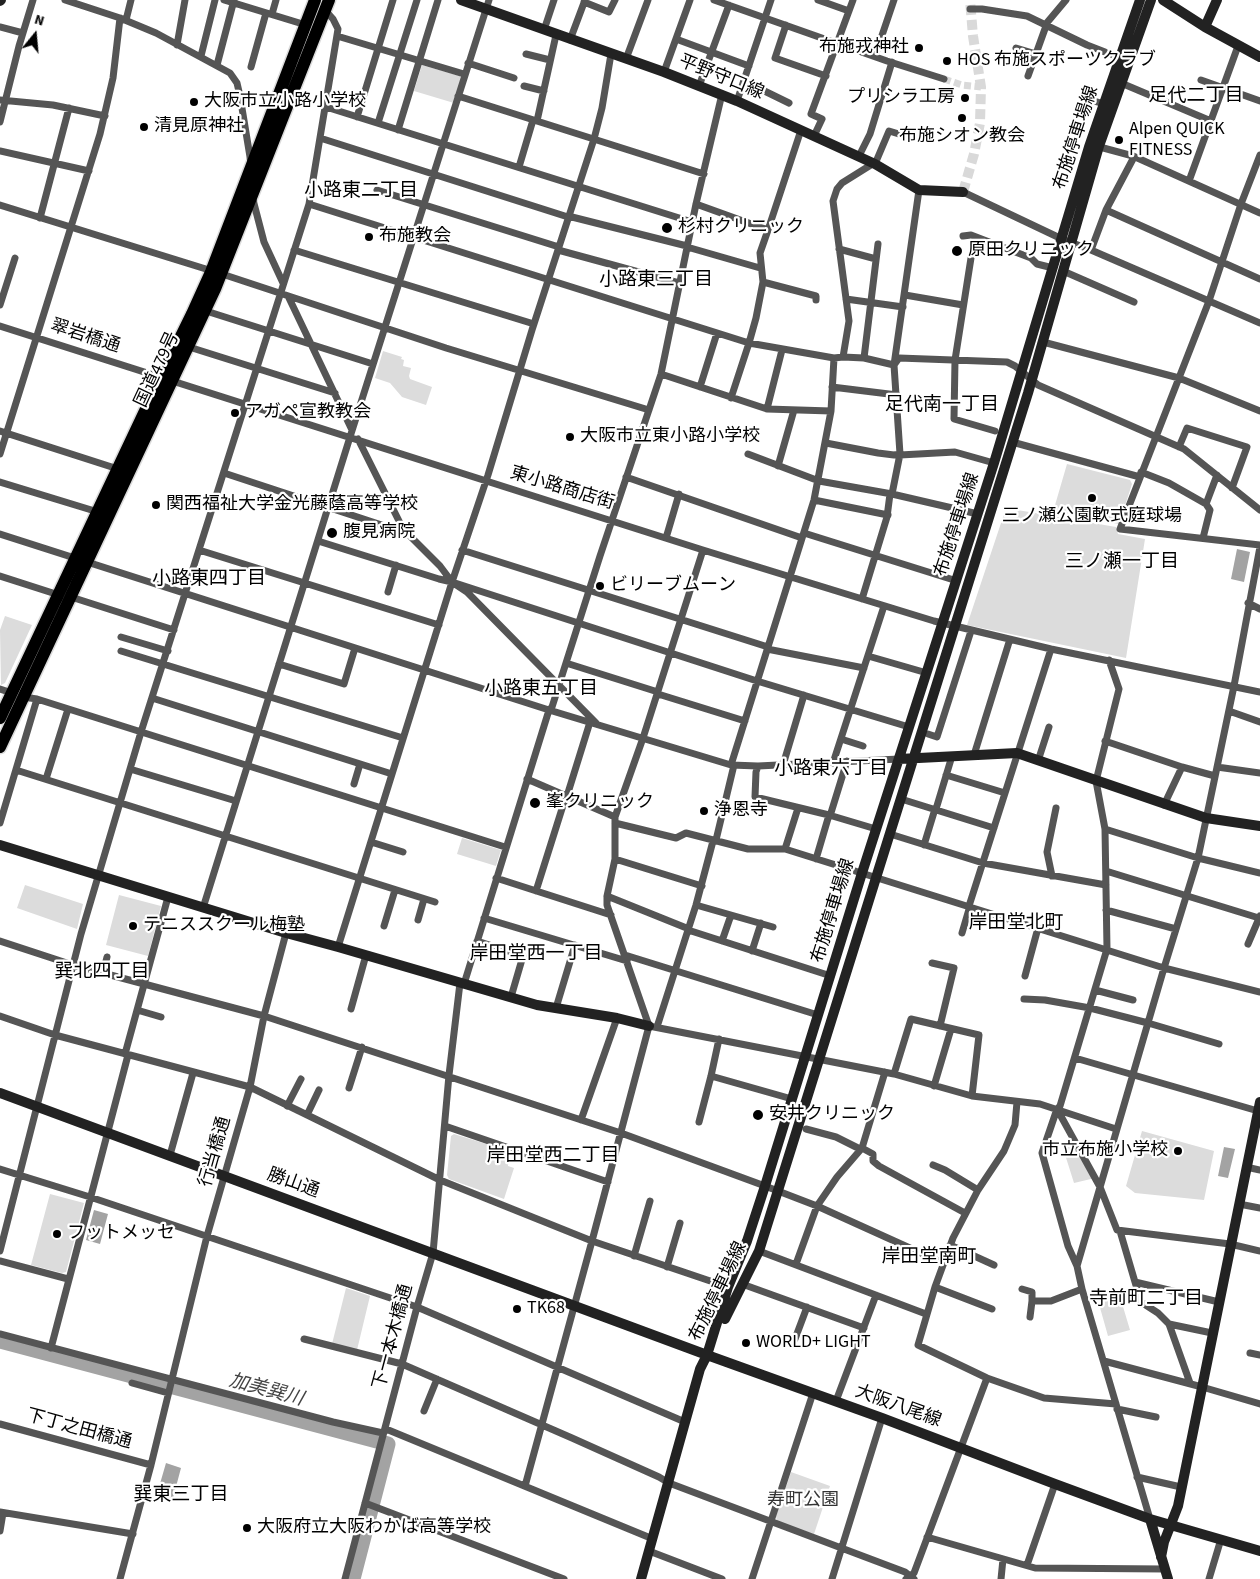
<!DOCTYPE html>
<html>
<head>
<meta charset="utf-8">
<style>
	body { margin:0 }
	#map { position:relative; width:1260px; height:1579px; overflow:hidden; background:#fff; font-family:"Source Sans 3",sans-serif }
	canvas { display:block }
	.north { position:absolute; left:10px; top:10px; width:50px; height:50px; -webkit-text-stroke:4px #fff; paint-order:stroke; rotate:17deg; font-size:14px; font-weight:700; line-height:20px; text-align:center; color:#000 }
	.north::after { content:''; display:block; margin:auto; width:18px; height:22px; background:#000; clip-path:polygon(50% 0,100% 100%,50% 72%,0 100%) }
</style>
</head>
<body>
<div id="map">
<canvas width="1260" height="1579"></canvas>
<div class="north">N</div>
</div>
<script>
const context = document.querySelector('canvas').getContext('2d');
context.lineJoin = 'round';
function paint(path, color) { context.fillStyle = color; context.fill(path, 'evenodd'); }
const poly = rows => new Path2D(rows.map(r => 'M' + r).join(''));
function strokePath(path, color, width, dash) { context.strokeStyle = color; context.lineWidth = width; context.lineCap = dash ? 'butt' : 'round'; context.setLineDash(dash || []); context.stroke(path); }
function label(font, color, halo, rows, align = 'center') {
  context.font = font + ' "Source Sans 3","Noto Sans JP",sans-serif'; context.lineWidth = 4.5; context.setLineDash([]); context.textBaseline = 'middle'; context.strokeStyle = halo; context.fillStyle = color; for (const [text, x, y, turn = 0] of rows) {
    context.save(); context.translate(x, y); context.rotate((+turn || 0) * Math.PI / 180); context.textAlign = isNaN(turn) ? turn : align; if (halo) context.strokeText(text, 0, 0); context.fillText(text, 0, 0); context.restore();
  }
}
paint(poly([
	[422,65,460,76,461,78,454,103,414,91],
	[383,351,402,357,401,359,404,360,403,366,411,368,409,376,410,379,432,387,426,405,402,397,390,383,375,378],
	[1067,464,1130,480,1132,484,1119,524,1053,512],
	[1006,508,1116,527,1118,534,1145,539,1126,658,967,625],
	[5,616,32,625,5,683,1,685,0,630],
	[462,838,501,850,496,866,457,854],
	[25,885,83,904,77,929,17,908],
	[119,895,161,906,148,956,106,945],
	[1142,1131,1214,1151,1204,1200,1135,1193,1126,1186],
	[454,1134,509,1151,508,1166,514,1168,504,1199,449,1179,447,1175,451,1136],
	[1077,1144,1095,1178,1074,1183,1062,1145,1075,1149],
	[50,1194,84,1203,66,1272,62,1273,31,1265],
	[346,1288,370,1296,357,1350,332,1344],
	[1118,1290,1130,1330,1108,1336,1097,1297],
	[791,1472,830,1486,814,1534,777,1522,776,1516]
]), '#dcdcdc');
paint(poly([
	[1237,549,1250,552,1244,582,1231,579],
	[1224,1147,1235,1149,1228,1178,1218,1176],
	[94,1210,108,1214,100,1244,86,1240],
	[166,1463,181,1468,173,1498,157,1494]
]), '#a3a3a3');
strokePath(poly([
	[0,1341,388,1444,353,1579]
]), '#a3a3a3', 15);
strokePath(poly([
	[944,79,962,85,981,87]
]), '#d9d9d9', 7, [7, 3.5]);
strokePath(poly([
	[963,192,974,154,980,123,981,87,973,36,970,0]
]), '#d9d9d9', 10, [10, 5]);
const highway = poly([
	[0,718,161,377,192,314,211,272,315,0],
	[0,747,215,289,329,0]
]);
strokePath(highway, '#dbdbdb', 15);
strokePath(poly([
	[65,0,120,18,156,33,230,73,237,83,240,96,251,163],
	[224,0,306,25],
	[714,0,887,61,944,79],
	[818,0,849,11],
	[584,2,609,12,615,0],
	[970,9,982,9,1027,16,1087,45,1105,52],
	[272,14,276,0],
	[126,20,131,0],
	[786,25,775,58,826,76],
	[1045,25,1066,0],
	[0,27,23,33],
	[544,30,554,0],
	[337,36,464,74],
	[676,39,749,66],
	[570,40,585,0],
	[177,45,185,0],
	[1016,48,1036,54],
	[526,54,550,60],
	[1111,54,1121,58],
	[201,56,215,0],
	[875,56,894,0],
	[626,59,648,0],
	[468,63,514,78],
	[217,65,234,0],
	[251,67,266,13],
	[664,72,690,0],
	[1028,76,1046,26],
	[1201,80,1260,101],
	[744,81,789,103],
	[1121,83,1211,121],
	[524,86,544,91],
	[699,86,729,5],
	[458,96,704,174],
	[0,100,53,105,105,116],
	[737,101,771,0],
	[1094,101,1104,104],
	[326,107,692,222],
	[357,117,393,0],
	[537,121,556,35],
	[0,122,19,46,33,0],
	[378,123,417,0],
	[398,130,438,0],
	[814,136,822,119,811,114,853,0],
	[320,138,568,217],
	[1096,146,1133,156,1260,213],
	[0,151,89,171],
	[1260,155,1241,204,1209,301,1120,529,1260,545],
	[859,156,870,134,892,62],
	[875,164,889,131,909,137],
	[519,167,533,120],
	[1189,181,1238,46],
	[377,190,559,247],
	[963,192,1062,239,1091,250,1260,323],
	[252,196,264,242,283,283],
	[309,204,749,343,834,358,843,357,864,358,894,365],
	[696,204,768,230,801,130],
	[0,205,222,274,446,348,649,410],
	[1106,210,1260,279],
	[568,216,687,246],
	[40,218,69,108],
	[963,236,971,235,1031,258,1037,264,1053,268],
	[687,247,760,268],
	[839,249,876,259],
	[294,250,534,324],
	[558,250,679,283],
	[1091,250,1106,210,1134,157],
	[971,258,955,360,954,419,995,431],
	[1063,271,1134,302],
	[763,282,816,296,816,300],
	[905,295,963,305],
	[289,298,352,430],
	[846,299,903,307],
	[0,305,15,258],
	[206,311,373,364],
	[0,326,703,550,934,621,1051,649,1260,692],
	[1043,342,1179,378,1260,411],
	[189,347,335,393],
	[843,357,849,321,833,201,837,189,842,183,874,163],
	[864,358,878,244],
	[894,365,899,358,1007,362,1015,366,1038,385,1184,449,1260,510],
	[661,374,767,409,782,350],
	[700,387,717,333],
	[832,387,897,395],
	[731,398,749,343,756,318,763,282,760,253,768,230],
	[767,409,831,411],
	[0,431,118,469],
	[358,439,403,529,440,566,452,582,467,592,596,723],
	[1012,442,1140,477],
	[826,443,878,453,894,455,900,454],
	[1179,447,1187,428,1247,447,1232,488],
	[0,454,100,134,113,78,120,18],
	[748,454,819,481,892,494,978,514],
	[900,455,955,452,994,463],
	[778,466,794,410],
	[1141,472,1169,483,1206,504,1210,510,1203,538],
	[224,473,406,533],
	[626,477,802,538],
	[0,482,98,512],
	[892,494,900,454,894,365,919,190],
	[814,500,888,515],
	[1206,504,1217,475],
	[804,533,957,581],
	[0,534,549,710,731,765,758,766,899,759],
	[666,538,679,494],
	[318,541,439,579,452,582,757,681,909,727],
	[199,550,439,625],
	[462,550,768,647],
	[0,576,59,595],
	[388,592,396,565],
	[71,597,174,630],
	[862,599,887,517,890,494],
	[1248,603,1260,609],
	[121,637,168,651],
	[767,649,864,668],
	[121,651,403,738],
	[868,656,927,673],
	[1109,660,1119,689,1096,781,1105,829,1107,949,1060,1106,1057,1109,1042,1153,1068,1246,1077,1266,1082,1289,1150,1519],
	[566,663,658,692],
	[279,664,344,684,355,648],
	[0,689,12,693],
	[658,694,745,721],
	[23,697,37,699,505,847],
	[152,698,392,774],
	[1229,711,1260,722],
	[928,734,937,737,971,631],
	[841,739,863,746],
	[1105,741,1182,767],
	[974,755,1010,639],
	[1038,761,1049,727],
	[833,763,884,606],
	[731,765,814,500,831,411,834,358],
	[783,765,804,695],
	[758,766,756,772,755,797,829,815,876,829],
	[1217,767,1260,773],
	[130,769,236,801],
	[16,770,435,902],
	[946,775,1005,793],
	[46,779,68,709],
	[527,779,615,817],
	[354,784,360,764],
	[567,796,590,722],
	[901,799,994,828],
	[1164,805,1182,767,1215,776],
	[936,809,952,756],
	[830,816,847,761],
	[0,823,37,699],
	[615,823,676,838,686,833,748,849,785,849,1164,968,1260,992],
	[1105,829,1198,858,1260,873],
	[890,834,983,863,1106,885],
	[371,842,403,852],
	[924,845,935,809],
	[785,849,798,808],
	[615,859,702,886],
	[816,859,829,815],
	[1106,871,1259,918],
	[1052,876,1047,852,1056,808],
	[496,878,611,915],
	[536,891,566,796],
	[607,896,689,929],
	[696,905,773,927],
	[969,906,1051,649],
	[203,908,350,437,489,0],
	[1106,910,1176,929],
	[484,918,627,961],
	[418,920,424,899],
	[384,926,395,890],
	[688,930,831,976],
	[962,933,970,906],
	[0,941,73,965,264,1016,621,1133,765,1186,817,1206,943,1263],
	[477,941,523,956,511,997],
	[722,941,731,915],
	[1248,944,1260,916],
	[338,947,452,582,488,475,532,330,594,139,602,108,611,54],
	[752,951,761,923],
	[625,955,818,1015],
	[932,963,954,968,940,1026],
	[103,973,107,957],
	[1025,976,1038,928],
	[464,984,549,710,552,707,600,556,661,374,696,204,722,94],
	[1095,990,1133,1000],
	[1024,999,1045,1000,1090,1008,1148,1023,1219,1044],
	[556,1008,575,945],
	[351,1009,366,955],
	[137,1010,161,1017],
	[0,1016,55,1035,250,1087,440,1180,592,1241,728,1287],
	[649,1026,894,1074,972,1096,1040,1104,1116,1129],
	[657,1027,696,905,713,841,716,840,734,765],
	[125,1054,168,897],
	[1075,1058,1258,1111],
	[894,1074,911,1019,979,1035,972,1096],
	[711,1076,792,1099],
	[934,1086,951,1029],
	[349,1088,362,1047],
	[1017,1102,1015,1125,1004,1151,978,1190,953,1238,935,1287,918,1345,987,1378,1044,1398,1116,1404],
	[287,1106,301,1079],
	[1057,1109,1100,1187,1117,1230,1230,1244,1260,1251],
	[307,1115,319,1090],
	[581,1120,617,1018],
	[699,1122,711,1076,719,1039],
	[445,1126,608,1182],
	[806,1129,836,1137,860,1149],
	[862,1148,873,1154,873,1161,879,1166,965,1213],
	[170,1155,193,1073],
	[933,1165,945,1170,978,1190],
	[1246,1167,1260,1170],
	[0,1169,90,1197,417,1307,685,1422],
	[1239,1204,1260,1208],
	[1120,1231,1135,1282,1219,1302],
	[950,1245,994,1265],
	[0,1251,81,934,141,732,309,204,338,29,333,19,325,10],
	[759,1251,926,1314],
	[634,1256,650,1201],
	[0,1261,68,1279],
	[796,1264,817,1206,837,1177,862,1148,885,1072],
	[1077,1266,1164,968,1198,858,1234,686,1260,547],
	[667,1267,680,1223],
	[1135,1282,1141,1302,1158,1313,1169,1324,1190,1383],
	[742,1284,864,1328],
	[935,1287,992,1309],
	[1022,1289,1032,1292,1032,1301],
	[1030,1317,1032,1301,1051,1301,1082,1289],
	[1169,1324,1212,1333],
	[0,1334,333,1422,383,1433],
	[304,1339,402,1364,572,1438,659,1477,669,1483,905,1572,914,1579],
	[795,1339,807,1307],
	[51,1348,128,1055],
	[1250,1353,1260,1355],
	[1104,1361,1202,1387,1260,1404],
	[132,1383,168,1393],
	[836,1401,876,1295],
	[1117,1409,1156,1417],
	[424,1411,437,1379],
	[0,1424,151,1465],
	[386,1429,653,1539],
	[1137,1477,1181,1487],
	[525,1486,592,1241,649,1026,607,905,607,896,615,859,615,817,643,738,703,550],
	[365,1503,564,1579],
	[0,1512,133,1534],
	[0,1531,3,1513],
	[927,1537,1035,1568,1165,1569],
	[649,1551,722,1579],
	[1027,1565,1055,1484],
	[120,1579,151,1465,207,1236,250,1087,264,1016,286,933],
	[345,1579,417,1307,433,1253,449,1075,460,983],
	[752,1579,813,1393],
	[832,1579,882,1418],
	[906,1579,914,1573,987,1378],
	[1001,1579,1003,1559],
	[1209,1579,1221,1539]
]), '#555', 7);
strokePath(poly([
	[461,0,664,72,737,101,875,164,919,190,963,192],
	[1163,0,1205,27,1260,57],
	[0,1,1,0],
	[1205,27,1217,0],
	[899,759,1017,753,1206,818,1260,826],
	[0,845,286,933,338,947,537,1005,617,1018,649,1026],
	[0,1093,707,1355,882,1418,1055,1484,1150,1519,1260,1551],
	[725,1319,759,1251,1028,393,1099,146,1151,0],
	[1150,1519,1168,1579],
	[1161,1557,1164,1542,1178,1506,1260,1102],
	[641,1579,700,1369,707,1355,728,1287,747,1241,765,1186,862,873,994,463,1089,147,1140,0]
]), '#222', 10);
strokePath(highway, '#000', 12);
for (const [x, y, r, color] of [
	[919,48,5,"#000"],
	[947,61,5,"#000"],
	[965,98,5,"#000"],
	[194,102,5,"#000"],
	[962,118,5,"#000"],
	[144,127,5,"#000"],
	[1119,140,5,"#000"],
	[667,228,6,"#000"],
	[369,237,5,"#000"],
	[957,251,6,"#000"],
	[235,413,5,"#000"],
	[570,437,5,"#000"],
	[1092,498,5,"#000"],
	[156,505,5,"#000"],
	[332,533,6,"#000"],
	[600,586,5,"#000"],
	[535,803,6,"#000"],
	[704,811,5,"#000"],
	[133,926,5,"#000"],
	[758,1115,6,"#000"],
	[1178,1151,5,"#000"],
	[57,1234,5,"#000"],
	[517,1309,5,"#000"],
	[746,1343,5,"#000"],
	[247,1528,5,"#000"]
]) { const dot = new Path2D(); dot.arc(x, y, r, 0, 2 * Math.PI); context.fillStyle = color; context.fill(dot); strokePath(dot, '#fff', 2); }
label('18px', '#000', '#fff', [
	["布施戎神社",909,48,"right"],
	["HOS 布施スポーツクラブ",957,61],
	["プリシラ工房",955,98,"right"],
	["大阪市立小路小学校",204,102],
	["清見原神社",154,127],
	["Alpen QUICK",1129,130],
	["FITNESS",1129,151],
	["布施シオン教会",962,137,"center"],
	["杉村クリニック",678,228],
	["布施教会",379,237],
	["原田クリニック",968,251],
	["アガペ宣教教会",245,413],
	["大阪市立東小路小学校",580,437],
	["関西福祉大学金光藤蔭高等学校",166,505],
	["三ノ瀬公園軟式庭球場",1092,517,"center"],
	["腹見病院",343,533],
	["ビリーブムーン",610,586],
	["峯クリニック",546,803],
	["浄恩寺",714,811],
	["テニススクール梅塾",143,926],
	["安井クリニック",769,1115],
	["市立布施小学校",1168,1151,"right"],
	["フットメッセ",67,1234],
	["TK68",527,1309],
	["WORLD+ LIGHT",756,1343],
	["大阪府立大阪わかば高等学校",257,1528]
], 'left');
label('18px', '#000', '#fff', [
	["平野守口線",721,78,22],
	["布施停車場線",1077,138,-72],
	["翠岩橋通",85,337,18],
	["国道479号",158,370,-65],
	["東小路商店街",562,489,17],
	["布施停車場線",958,525,-72],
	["布施停車場線",834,911,-73],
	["行当橋通",216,1152,-74],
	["勝山通",293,1184,20],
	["布施停車場線",719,1292,-64],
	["下一本木橋通",394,1337,-75],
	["大阪八尾線",898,1407,20],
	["下丁之田橋通",79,1430,15]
]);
label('18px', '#333', '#fff', [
	["寿町公園",803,1501]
]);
label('19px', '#000', '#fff', [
	["足代二丁目",1196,97],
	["小路東二丁目",361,192],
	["小路東三丁目",656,281],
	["足代南一丁目",942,406],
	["三ノ瀬一丁目",1122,563],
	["小路東四丁目",209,580],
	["小路東五丁目",541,690],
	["小路東六丁目",831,770],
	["岸田堂北町",1016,924],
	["岸田堂西一丁目",536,955],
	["巽北四丁目",102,973],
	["岸田堂西二丁目",553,1157],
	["岸田堂南町",929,1258],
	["寺前町二丁目",1146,1300],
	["巽東三丁目",181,1496]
]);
label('italic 19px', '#444', '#fff', [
	["加美巽川",266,1391,15]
]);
</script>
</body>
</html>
